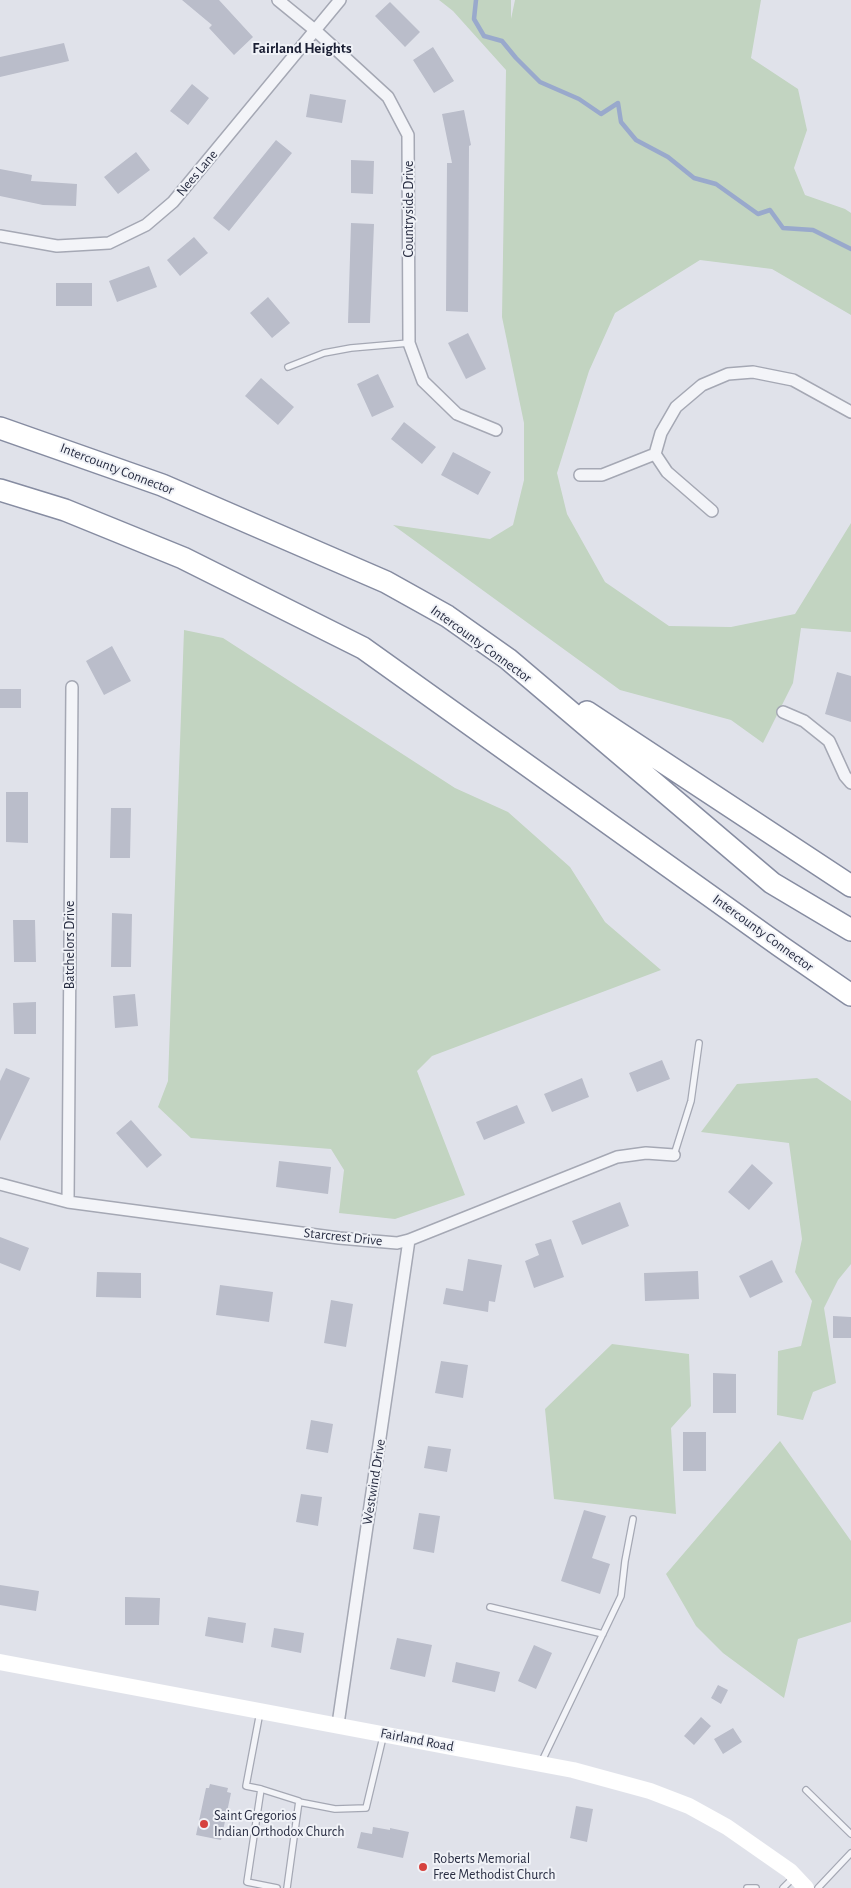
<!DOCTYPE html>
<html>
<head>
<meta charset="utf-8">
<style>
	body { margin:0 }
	canvas { display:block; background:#e0e2ea }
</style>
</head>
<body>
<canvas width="851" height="1888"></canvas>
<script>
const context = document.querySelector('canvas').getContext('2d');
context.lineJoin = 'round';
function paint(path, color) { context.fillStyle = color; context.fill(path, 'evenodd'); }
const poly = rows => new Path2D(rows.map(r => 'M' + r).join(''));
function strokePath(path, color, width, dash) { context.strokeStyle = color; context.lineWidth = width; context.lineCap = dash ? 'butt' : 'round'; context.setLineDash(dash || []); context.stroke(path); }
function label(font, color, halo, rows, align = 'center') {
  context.font = font + ' "Alegreya Sans",sans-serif'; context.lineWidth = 4; context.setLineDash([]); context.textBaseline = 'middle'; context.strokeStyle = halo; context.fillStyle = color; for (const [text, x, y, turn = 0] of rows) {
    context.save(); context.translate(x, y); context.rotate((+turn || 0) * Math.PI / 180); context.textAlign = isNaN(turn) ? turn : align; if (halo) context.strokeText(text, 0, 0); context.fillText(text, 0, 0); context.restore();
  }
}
paint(poly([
	[439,0,511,0,511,19,515,0,761,0,751,58,798,89,807,130,794,168,805,195,845,209,851,213,851,315,772,269,700,260,615,313,589,371,557,473,567,514,605,582,669,626,731,627,795,614,851,523,851,632,801,628,793,683,763,743,731,720,620,690,393,525,490,539,513,525,524,480,524,423,502,317,506,70,453,11],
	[184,630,223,638,455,788,508,812,570,867,605,922,661,970,432,1056,417,1071,465,1195,395,1219,339,1213,344,1170,331,1149,191,1138,158,1107,168,1081],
	[817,1078,851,1101,851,1264,838,1280,824,1308,836,1383,813,1392,803,1420,777,1415,778,1351,801,1346,812,1301,795,1272,802,1239,789,1143,701,1132,737,1084],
	[612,1344,689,1354,691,1406,671,1428,676,1514,554,1499,545,1409],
	[780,1441,851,1541,851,1622,798,1639,784,1698,723,1653,696,1626,666,1574]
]), '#c2d4c1');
strokePath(poly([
	[476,0,474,19,484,36,502,41,516,58,540,82,579,99,601,114,618,103,621,122,636,140,668,157,694,178,716,184,758,214,770,210,783,228,813,230,851,249]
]), '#99a9cc', 4.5);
paint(poly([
	[182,0,219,0,253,37,234,55,209,28,212,25],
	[390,2,420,32,405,47,375,16],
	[64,43,69,61,0,77,0,57],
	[433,47,454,81,434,93,413,60],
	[192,84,209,98,188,125,170,111],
	[310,94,346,100,342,123,306,117],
	[464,110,471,145,469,146,468,312,446,311,447,163,452,163,442,114],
	[276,140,292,153,229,231,213,218],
	[136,152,150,170,118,194,104,177],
	[351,160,374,161,373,194,351,193],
	[0,169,32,175,31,181,77,184,76,206,43,205,0,196],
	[351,223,374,224,370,323,348,323],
	[194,237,208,253,180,276,167,260],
	[149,266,157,287,117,302,109,281],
	[56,283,92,283,92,306,56,306],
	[268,297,290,323,272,338,250,313],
	[468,333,486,369,466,379,448,343],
	[378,374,394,407,372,417,357,384],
	[261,378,294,407,278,425,245,396],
	[404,422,436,447,422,464,391,439],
	[453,452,491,472,478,495,441,475],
	[112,646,131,681,104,695,86,661],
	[837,672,851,676,851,722,825,714],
	[0,689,21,689,21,708,0,708],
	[6,792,28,792,28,843,6,842],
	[111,808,131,808,130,858,110,858],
	[112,913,132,914,131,967,111,967],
	[13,920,35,920,36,962,14,962],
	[135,994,138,1026,115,1028,113,996],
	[36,1002,36,1034,14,1034,13,1003],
	[662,1060,670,1079,637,1092,629,1073],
	[6,1068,30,1078,0,1141,0,1081],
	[582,1078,589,1097,552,1112,544,1094],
	[517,1105,525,1123,484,1140,476,1122],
	[131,1120,162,1155,147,1168,116,1133],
	[279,1161,331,1167,328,1194,276,1187],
	[752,1164,773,1183,749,1210,728,1192],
	[620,1202,629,1226,582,1245,572,1221],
	[0,1237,29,1248,20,1271,0,1263],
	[551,1239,564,1277,534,1288,525,1261,539,1255,535,1244],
	[468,1259,502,1265,495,1302,489,1301,488,1312,443,1304,446,1288,463,1291],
	[772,1260,783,1282,750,1298,739,1276],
	[698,1271,699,1299,645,1301,644,1273],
	[97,1272,141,1273,141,1298,96,1297],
	[220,1285,273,1292,269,1322,216,1315],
	[331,1300,353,1304,346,1347,324,1343],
	[833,1316,851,1317,851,1338,833,1338],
	[441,1361,468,1365,463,1398,435,1393],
	[713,1373,736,1374,736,1413,713,1413],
	[311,1420,333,1424,328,1453,306,1449],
	[683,1432,706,1432,706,1471,683,1471],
	[428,1446,451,1449,447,1472,424,1468],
	[301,1494,322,1497,318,1526,296,1522],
	[584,1510,606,1516,592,1558,610,1564,600,1594,561,1581],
	[419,1513,440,1516,434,1553,413,1549],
	[0,1585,39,1591,36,1611,0,1605],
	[125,1597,160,1598,159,1625,125,1625],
	[208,1617,246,1623,243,1643,205,1636],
	[274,1628,304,1633,301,1653,271,1647],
	[397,1638,432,1645,425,1677,390,1669],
	[534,1645,552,1653,536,1689,518,1681],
	[456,1662,500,1672,495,1692,452,1682],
	[718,1685,728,1690,721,1704,711,1698],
	[701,1717,711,1726,694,1745,684,1736],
	[733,1728,742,1742,723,1754,714,1739],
	[210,1784,228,1788,227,1792,231,1793,221,1840,196,1835,206,1788,209,1788],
	[576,1806,593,1809,587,1842,570,1838],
	[373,1827,390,1830,390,1828,409,1832,403,1858,357,1848,361,1832,372,1834]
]), '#babdca');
const lane = poly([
	[288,367,324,353,351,348,409,343],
	[674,1155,691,1101,699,1043],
	[490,1607,603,1634],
	[260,1712,246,1786,261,1789],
	[541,1763,621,1596,625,1561,633,1519],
	[806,1790,851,1834],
	[299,1802,335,1809,366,1808,383,1737],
	[277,1888,247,1882,261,1789,299,1801,287,1888],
	[747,1888,756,1888],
	[783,1888,793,1878],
	[818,1888,851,1853]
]);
const street = poly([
	[278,0,316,31,388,97,408,135,409,343,423,381,457,414,496,430],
	[0,236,57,246,109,243,146,225,173,202,340,0],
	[655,454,667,472,712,511],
	[580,475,602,475,655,454,661,433,676,407,702,385,728,374,753,372,793,380,851,412],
	[783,712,804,721,829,741,845,776,851,783],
	[0,1184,68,1202,339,1238,397,1243,409,1240,617,1157,646,1153,674,1155],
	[68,1202,72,687],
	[338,1724,409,1240]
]);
const highway = poly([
	[0,428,162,485,386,582,447,616,508,659,772,883,851,930],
	[0,490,65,510,183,558,363,648,780,946,851,995],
	[587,712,851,886]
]);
strokePath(lane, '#a5a8b4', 8);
strokePath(street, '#a5a8b4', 14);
strokePath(highway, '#868ca1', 24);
strokePath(lane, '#f3f4f8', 5.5);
strokePath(street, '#f3f4f8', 11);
strokePath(poly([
	[0,1662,541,1764,573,1770,650,1791,689,1806,727,1827,790,1871,806,1888]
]), '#fff', 16);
strokePath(highway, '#fff', 21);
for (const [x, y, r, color] of [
	[204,1824,5,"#d6423e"],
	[423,1867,5,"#d6423e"]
]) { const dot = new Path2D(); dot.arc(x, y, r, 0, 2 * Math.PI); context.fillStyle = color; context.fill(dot); strokePath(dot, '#f0f2f7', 2); }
label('14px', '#282d42', '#f0f2f7', [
	["Nees Lane",197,173,-50],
	["Countryside Drive",409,209,-90],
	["Intercounty Connector",117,469,21],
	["Intercounty Connector",481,644,36],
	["Intercounty Connector",763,933,36],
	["Batchelors Drive",70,945,-90],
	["Starcrest Drive",343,1237,6],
	["Westwind Drive",374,1482,-81],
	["Fairland Road",417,1740,11]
]);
label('14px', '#282d42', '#f0f2f7', [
	["Saint Gregorios",214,1816],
	["Indian Orthodox Church",214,1832],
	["Roberts Memorial",433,1859],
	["Free Methodist Church",433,1875]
], 'left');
label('bold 15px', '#1a1e33', '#f0f2f7', [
	["Fairland Heights",302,48]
]);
</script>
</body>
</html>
